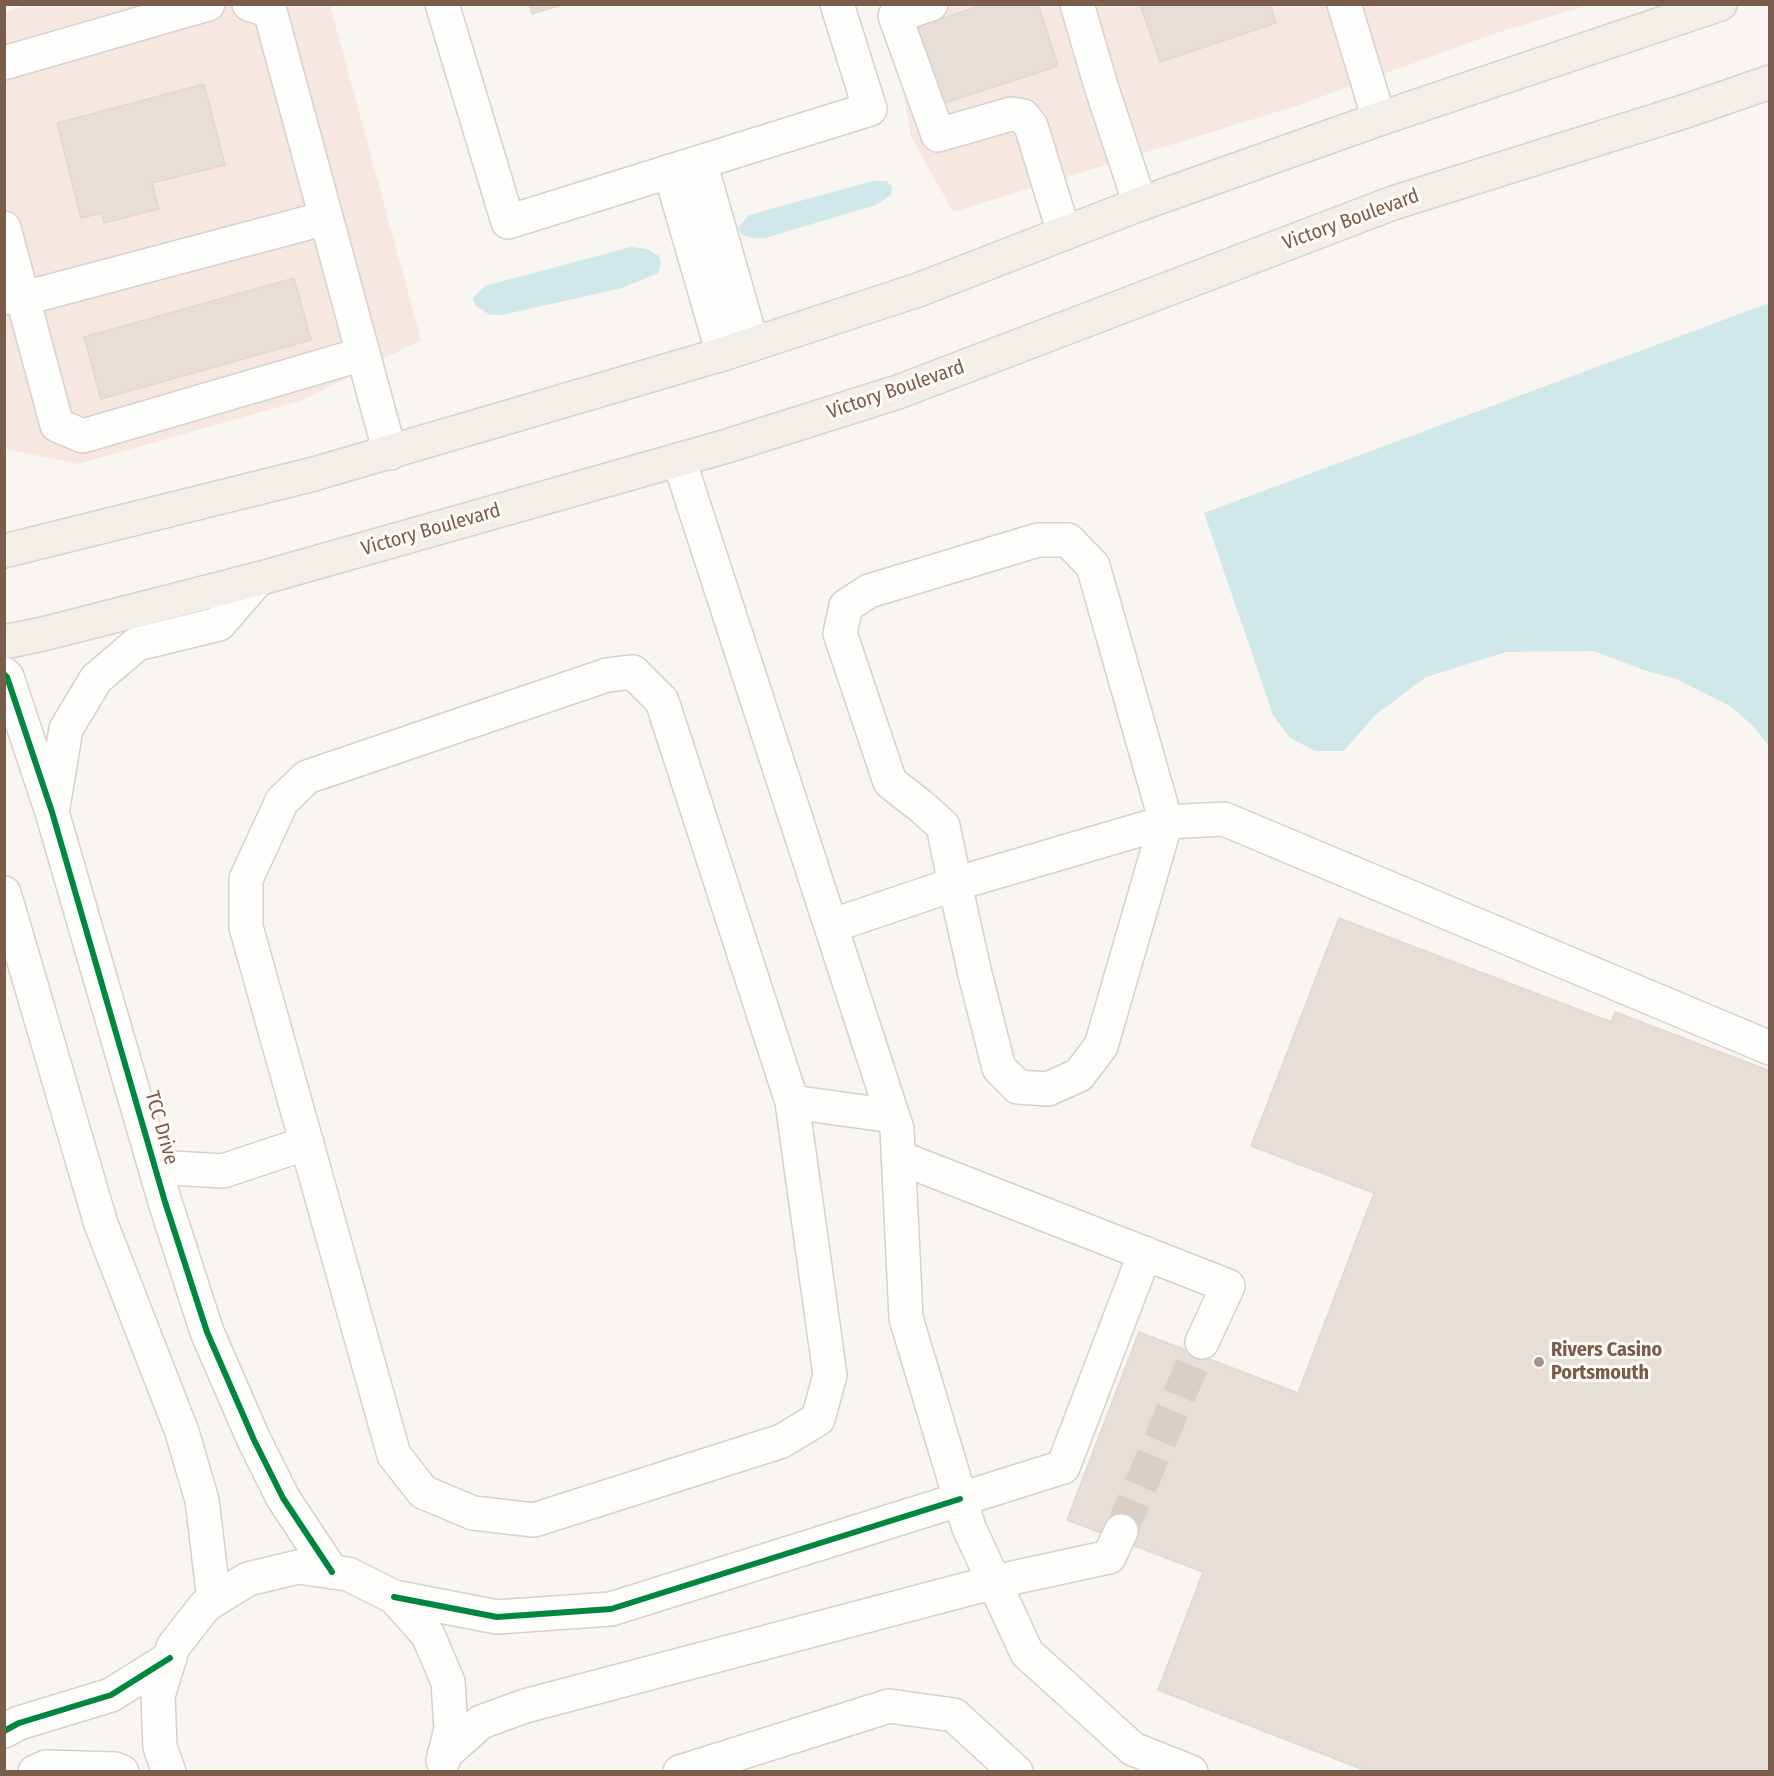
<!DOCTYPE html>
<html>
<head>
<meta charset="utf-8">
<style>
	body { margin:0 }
	#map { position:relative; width:1774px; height:1776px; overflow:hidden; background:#f9f5f0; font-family:"Fira Sans Condensed",sans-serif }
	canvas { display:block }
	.frame { position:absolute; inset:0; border:6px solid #7a5c4d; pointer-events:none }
</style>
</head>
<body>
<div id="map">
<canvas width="1774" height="1776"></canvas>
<div class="frame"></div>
</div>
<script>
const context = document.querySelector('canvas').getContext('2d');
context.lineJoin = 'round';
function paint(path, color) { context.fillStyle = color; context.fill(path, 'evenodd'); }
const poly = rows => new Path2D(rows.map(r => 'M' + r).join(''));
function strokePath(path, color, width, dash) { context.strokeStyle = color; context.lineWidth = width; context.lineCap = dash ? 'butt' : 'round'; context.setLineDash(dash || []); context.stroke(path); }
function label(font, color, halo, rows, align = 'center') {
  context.font = font + ' "Fira Sans Condensed",sans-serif'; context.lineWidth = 6; context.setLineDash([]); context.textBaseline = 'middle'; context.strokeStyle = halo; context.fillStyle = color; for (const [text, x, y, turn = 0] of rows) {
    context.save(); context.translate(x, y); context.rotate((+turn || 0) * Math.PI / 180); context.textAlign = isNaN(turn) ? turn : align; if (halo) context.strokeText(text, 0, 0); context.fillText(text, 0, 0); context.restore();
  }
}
paint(poly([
	[32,4,330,5,421,340,303,400,78,464,5,449,5,12],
	[888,5,1589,5,1493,34,1296,106,953,212,911,136]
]), '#f6e8e1');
paint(poly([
	[873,181,887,181,892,187,891,195,876,205,765,238,752,238,742,235,738,228,749,215],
	[631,247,647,249,659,256,661,264,658,273,622,288,502,315,490,315,476,306,473,298,485,286],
	[1769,303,1769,746,1753,726,1730,706,1676,679,1647,671,1593,651,1506,652,1426,677,1374,716,1344,751,1315,751,1290,738,1273,715,1204,513]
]), '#d0e8ea');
const building = poly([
	[529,4,565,4,532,14,529,4],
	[985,4,1038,4,1058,66,936,106,911,29,985,4],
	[1140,4,1270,4,1276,23,1160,62,1140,4],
	[204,84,225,165,152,183,159,209,104,223,102,213,81,218,57,123,204,84],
	[294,278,311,340,101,399,84,337,294,278],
	[1339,918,1611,1022,1615,1012,1770,1071,1770,1772,1369,1772,1158,1690,1203,1572,1067,1520,1139,1332,1298,1393,1374,1193,1251,1146,1339,918]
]);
paint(building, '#e6ded7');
strokePath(building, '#e2d8d2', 1.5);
strokePath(poly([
	[1121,1531,1202,1342]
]), '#d9cfc7', 33, [33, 16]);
const minor = poly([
	[249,4,270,11,390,453],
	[442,4,508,222,870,109,837,4],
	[931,4,895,16,938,135,1011,114,1023,116,1031,126,1064,233],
	[1077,4,1101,86,1140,204],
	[1344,4,1379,119],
	[4,63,208,4],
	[700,162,752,344],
	[670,171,723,354],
	[4,228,57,425,83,436,363,354],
	[4,297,25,298,326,218],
	[679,460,897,1129,906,1318,969,1528,1027,1653,1133,1749,1191,1772],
	[4,674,7,677,52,812,165,1202,207,1332,254,1440,283,1498,332,1572],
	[53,807,66,729,96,679,137,644,219,624,258,579],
	[4,893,101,1224,182,1432,202,1500,214,1600],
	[831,926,955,884,974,970,999,1068,1018,1087,1048,1089,1079,1075,1101,1046,1166,822,1093,566,1068,540,1038,540,869,591,846,606,840,633,890,782,922,807,943,826,955,884,1166,822,1224,819,1770,1048],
	[792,1102,830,1375,818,1419,782,1441,534,1520,473,1513,423,1492,394,1455,246,927,246,879,282,801,307,777,607,675,633,672,662,701,792,1102,893,1116],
	[898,1157,1228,1286,1202,1342],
	[155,1167,223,1171,307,1143],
	[394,1597,497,1617,611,1609,1063,1467,1145,1253],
	[4,1731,19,1723,111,1695,170,1658],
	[444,1755,481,1722,525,1706,994,1582,1109,1557,1121,1531],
	[35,1772,46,1767,115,1769,122,1772],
	[169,1772,160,1747,158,1696,173,1647,205,1606,214,1600,248,1579,298,1567,348,1574,394,1597,428,1635,448,1682,451,1729,443,1761],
	[680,1772,889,1706,954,1715,1016,1772]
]);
const major = poly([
	[4,551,314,474,723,354,918,290,1140,204,1379,119,1720,4],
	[4,642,43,634,258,579,727,446,898,392,1393,203,1686,111,1770,82]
]);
strokePath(minor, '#d7d1cb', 36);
strokePath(major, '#dad1cc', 36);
strokePath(minor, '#fefefd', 33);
strokePath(major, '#f3eee8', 33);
strokePath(poly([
	[4,674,7,677,52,812,165,1202,207,1332,254,1440,283,1498,332,1572],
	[394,1597,497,1617,611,1609,960,1499],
	[4,1731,19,1723,111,1695,170,1658]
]), '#00873e', 6);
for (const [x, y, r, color] of [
	[1539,1362,6,"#a69286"]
]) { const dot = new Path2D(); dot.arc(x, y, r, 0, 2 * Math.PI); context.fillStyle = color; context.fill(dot); strokePath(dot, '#fffaf3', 2); }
label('20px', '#7a5c4d', '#fffaf3', [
	["Victory Boulevard",1351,220,-20],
	["Victory Boulevard",896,390,-19],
	["Victory Boulevard",431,530,-16],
	["TCC Drive",161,1128,74]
]);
label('bold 20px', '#7a5c4d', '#fffaf3', [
	["Rivers Casino",1551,1350],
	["Portsmouth",1551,1373]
], 'left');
</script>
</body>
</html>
